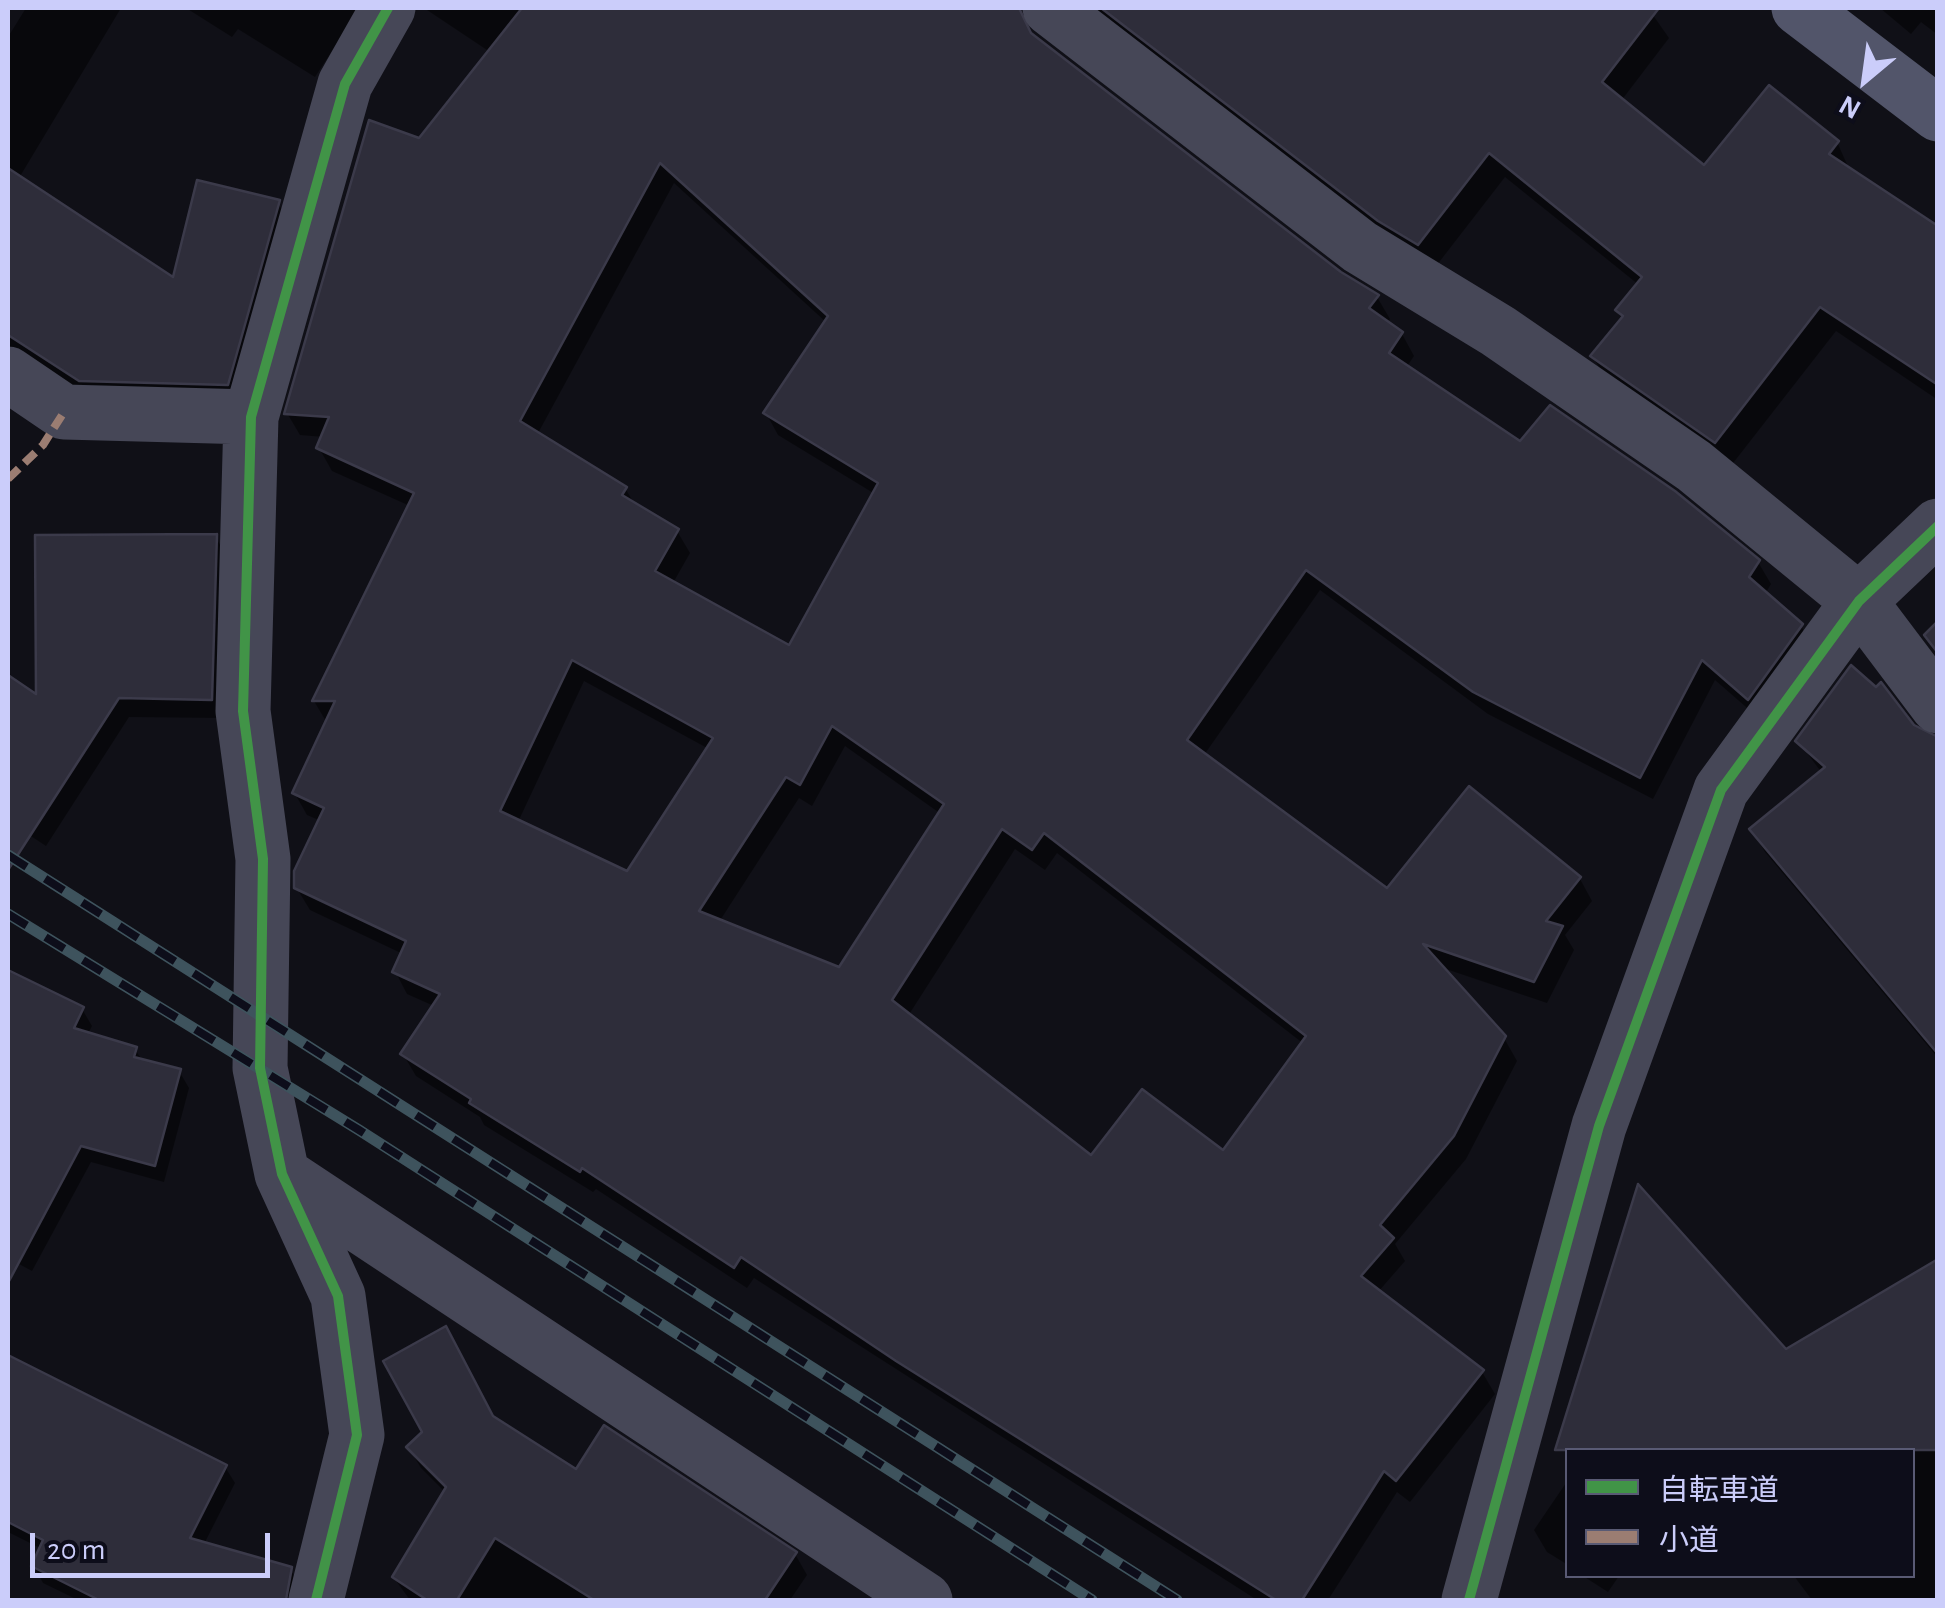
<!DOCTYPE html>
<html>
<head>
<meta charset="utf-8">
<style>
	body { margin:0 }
	#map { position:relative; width:1945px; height:1608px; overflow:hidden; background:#101017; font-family:"Alegreya Sans","Noto Sans JP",sans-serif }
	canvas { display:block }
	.frame { position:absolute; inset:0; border:10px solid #cbcdfa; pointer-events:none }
	.legend { position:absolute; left:1565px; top:1448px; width:350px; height:130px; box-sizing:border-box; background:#0d0d1a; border:2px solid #595a74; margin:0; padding:12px 18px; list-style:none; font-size:30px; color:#cbcdfa }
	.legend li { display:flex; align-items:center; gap:20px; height:50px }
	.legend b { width:50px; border:2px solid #595a74 }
	.north { position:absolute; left:1815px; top:30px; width:100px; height:100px; -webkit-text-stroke:8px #0d0d1a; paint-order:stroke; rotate:209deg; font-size:28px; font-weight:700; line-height:40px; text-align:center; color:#cbcdfa }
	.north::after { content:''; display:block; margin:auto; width:35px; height:45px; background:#cbcdfa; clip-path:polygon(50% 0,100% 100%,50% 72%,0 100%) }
	.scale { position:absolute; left:30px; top:1533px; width:240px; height:45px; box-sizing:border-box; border:5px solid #cbcdfa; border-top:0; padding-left:12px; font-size:30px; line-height:35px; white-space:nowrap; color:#cbcdfa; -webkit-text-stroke:8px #0d0d1a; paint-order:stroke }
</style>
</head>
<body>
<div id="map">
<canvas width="1945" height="1608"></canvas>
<div class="frame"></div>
<ul class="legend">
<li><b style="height:12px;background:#419447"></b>自転車道</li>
<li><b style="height:12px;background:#9b7d72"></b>小道</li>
</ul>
<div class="north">N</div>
<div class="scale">20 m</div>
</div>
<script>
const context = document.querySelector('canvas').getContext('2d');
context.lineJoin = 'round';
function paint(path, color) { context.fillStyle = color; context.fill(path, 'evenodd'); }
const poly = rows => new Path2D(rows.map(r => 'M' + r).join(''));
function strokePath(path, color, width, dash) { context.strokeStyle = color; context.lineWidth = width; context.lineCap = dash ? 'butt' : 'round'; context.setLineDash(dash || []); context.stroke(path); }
paint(poly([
	[26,8,121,8,19,178,175,281,278,203,291,225,240,407,93,403,8,368,8,37],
	[186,8,360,8,315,77,238,29,232,37],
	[424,8,1015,8,1033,38,1340,274,1377,297,1390,319,1386,324,1402,334,1414,356,1406,368,1520,444,1758,562,1771,584,1765,594,1801,626,1814,648,1761,720,1715,680,1653,799,1488,714,1320,590,1204,755,1388,891,1580,879,1592,901,1565,935,1574,950,1547,1003,1440,967,1504,1038,1517,1061,1466,1159,1395,1244,1405,1261,1378,1292,1482,1372,1495,1394,1410,1502,1397,1492,1328,1600,1257,1600,754,1278,747,1288,596,1189,593,1192,484,1125,480,1117,416,1076,403,1054,434,1006,407,994,395,971,403,954,310,910,296,887,321,821,307,815,294,792,327,723,314,701,410,506,332,471,319,448,324,437,300,435,287,413,419,141,490,52],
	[674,183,827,323,766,413,778,435,875,494,790,648,673,583,690,553,677,531,635,505,625,488,537,435],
	[584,681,709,749,628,874,518,822],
	[845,746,941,814,840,970,719,922,799,798,812,806],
	[1015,849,1045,870,1057,853,1304,1044,1223,1153,1091,1158,908,1016],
	[1087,8,1648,8,1669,38,1621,101,1705,169,1837,142,1850,171,1938,229,1938,400,1836,331,1730,467,1608,382,1593,357,1624,319,1618,310,1639,285,1505,177,1433,270],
	[1880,8,1938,8,1938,35,1921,22,1911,34],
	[215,536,226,555,222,718,129,717,46,846,8,821,8,678,38,698],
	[1924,737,1938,739,1938,1058,1765,852,1752,830,1822,773,1798,741],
	[8,973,82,1009,92,1026,88,1034,135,1049,143,1062,179,1071,189,1088,164,1182,91,1162,32,1271,8,1258],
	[1938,1262,1938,1600,1812,1600,1794,1576,1912,1576,1912,1450,1572,1450,1563,1435,1785,1352],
	[8,1357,225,1467,235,1483,204,1544,290,1569,300,1586,298,1600,78,1600,43,1583,34,1566,42,1549,8,1532],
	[493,1419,577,1472,795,1554,807,1575,790,1600,410,1600,394,1578,446,1493,421,1468,409,1448],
	[1568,1480,1568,1565,1547,1552,1534,1530],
	[1583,1576,1619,1576,1608,1592]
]), '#0007');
const building = poly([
	[522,8,1019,8,1031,33,1341,272,1379,295,1369,308,1403,332,1389,353,1520,441,1550,405,1675,491,1760,560,1749,577,1803,624,1748,700,1702,660,1640,778,1473,692,1306,570,1187,740,1387,888,1469,786,1581,877,1546,921,1563,926,1534,982,1423,944,1506,1036,1454,1136,1380,1225,1394,1238,1361,1276,1484,1370,1396,1481,1384,1471,1302,1600,1276,1600,896,1361,741,1257,734,1268,582,1168,580,1172,469,1103,471,1099,400,1054,440,994,392,972,406,941,294,888,294,871,324,808,292,793,335,701,312,701,414,493,316,448,329,417,284,414,369,120,419,138,522,8],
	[660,163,828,316,763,413,878,483,789,645,655,571,679,529,622,495,627,487,520,421,660,163],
	[572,660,713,738,627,871,500,811,572,660],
	[832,726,944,804,839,967,699,911,786,777,800,785,832,726],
	[1002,829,1032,850,1044,833,1306,1036,1223,1150,1142,1089,1091,1155,892,1000,1002,829],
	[1101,8,1659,8,1602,82,1704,165,1769,85,1839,141,1829,154,1938,226,1938,385,1820,307,1715,443,1590,356,1623,316,1615,310,1642,277,1489,153,1418,245,1378,221,1101,8],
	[8,168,173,277,197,180,280,200,228,385,79,381,8,335,8,168],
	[217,534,212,700,119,698,8,870,8,675,36,694,35,535,217,534],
	[1938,621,1938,653,1924,635,1938,621],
	[1851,665,1876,687,1881,682,1914,725,1938,737,1938,1054,1749,829,1825,767,1795,741,1851,665],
	[8,970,84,1007,74,1028,137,1047,134,1057,181,1069,155,1166,81,1146,8,1283,8,970],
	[1638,1184,1786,1349,1938,1259,1938,1450,1555,1450,1638,1184],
	[446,1326,493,1416,576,1469,604,1425,797,1552,765,1600,594,1600,495,1538,457,1600,427,1600,392,1577,446,1487,406,1447,422,1432,383,1361,446,1326],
	[8,1355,227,1465,190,1538,292,1567,286,1600,99,1600,31,1566,43,1540,8,1522,8,1355]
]);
paint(building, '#2e2d3a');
strokePath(building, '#3b3a4a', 2.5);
strokePath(poly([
	[1050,8,1360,247,1498,331,1694,466,1859,601,1938,706],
	[8,374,64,412,251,417],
	[282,1174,925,1600],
	[316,1600,357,1435,338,1296,282,1174,260,1068,263,859,243,711,251,417,345,84,388,8],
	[1469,1600,1599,1126,1721,790,1859,601,1938,526]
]), '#464757', 55);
strokePath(poly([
	[1799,8,1938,114]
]), '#52556a', 55);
const rail = poly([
	[8,855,1177,1600],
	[8,914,359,1130,1092,1600]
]);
strokePath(rail, '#3e535d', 11);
strokePath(rail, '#0d0d1a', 8, [22]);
strokePath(poly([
	[8,479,43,445,64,412]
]), '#9b7d72', 8, [15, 8]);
strokePath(poly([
	[316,1600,357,1435,338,1296,282,1174,260,1068,263,859,243,711,251,417,345,84,388,8],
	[1469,1600,1599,1126,1721,790,1859,601,1938,526]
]), '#419447', 10);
</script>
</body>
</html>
